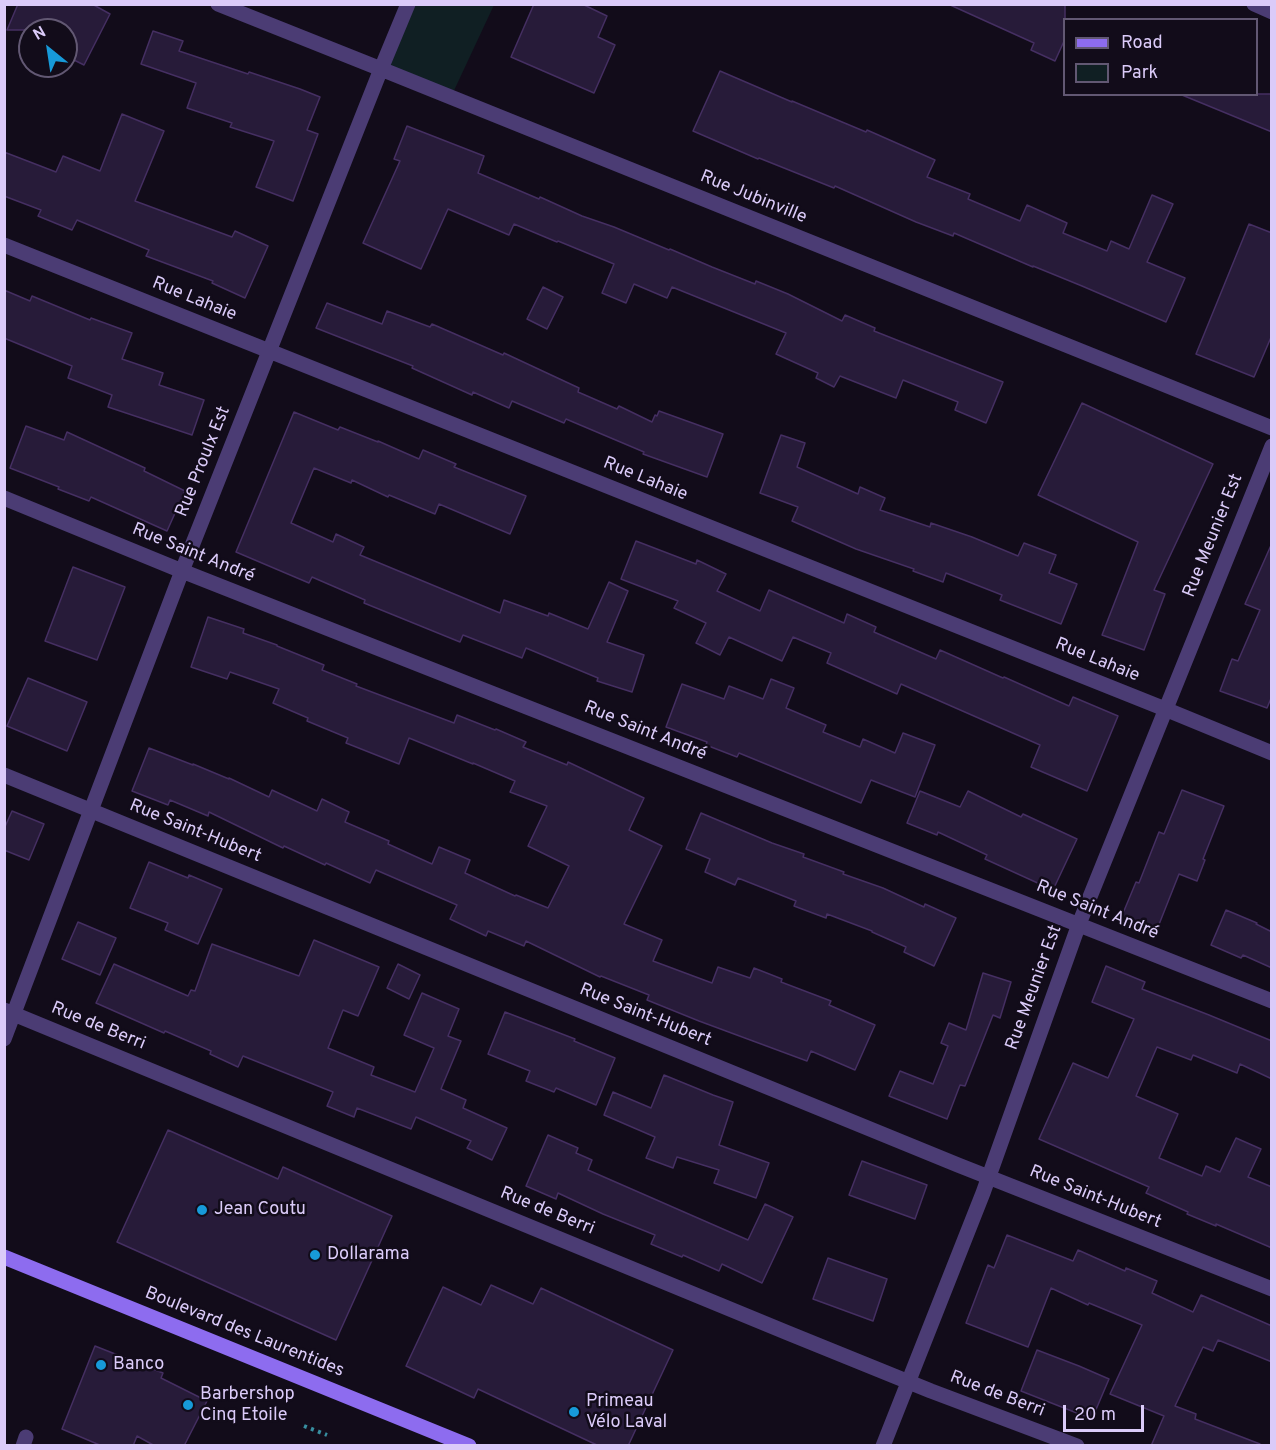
<!DOCTYPE html>
<html>
<head>
<meta charset="utf-8">
<style>
	body { margin:0 }
	#map { position:relative; width:1276px; height:1450px; overflow:hidden; background:#120c1a; font-family:Overpass,sans-serif }
	canvas { display:block }
	.frame { position:absolute; inset:0; border:6px solid #dbcbf9; pointer-events:none }
	.legend { position:absolute; left:1063px; top:18px; width:195px; height:78px; box-sizing:border-box; background:#120c1a; border:2px solid #625873; margin:0; padding:8px 10px; list-style:none; font-size:18px; color:#dbcbf9 }
	.legend li { display:flex; align-items:center; gap:12px; height:30px }
	.legend b { width:30px; border:2px solid #625873 }
	.north { position:absolute; left:18px; top:18px; width:60px; height:60px; box-sizing:border-box; background:#120c1a; border:2px solid #625873; border-radius:50%; rotate:330deg; font-size:16px; font-weight:700; line-height:24px; text-align:center; color:#dbcbf9 }
	.north::after { content:''; display:block; margin:auto; width:21px; height:27px; background:#179ad9; clip-path:polygon(50% 0,100% 100%,50% 72%,0 100%) }
	.scale { position:absolute; left:1063px; top:1405px; width:81px; height:27px; box-sizing:border-box; border:3px solid #dbcbf9; border-top:0; padding-left:8px; font-size:18px; line-height:21px; white-space:nowrap; color:#dbcbf9; -webkit-text-stroke:4px #120c1a; paint-order:stroke }
</style>
</head>
<body>
<div id="map">
<canvas width="1276" height="1450"></canvas>
<div class="frame"></div>
<ul class="legend">
<li><b style="height:8px;background:#8d6cef"></b>Road</li>
<li><b style="height:16px;background:#101f23"></b>Park</li>
</ul>
<div class="north">N</div>
<div class="scale">20 m</div>
</div>
<script>
const context = document.querySelector('canvas').getContext('2d');
context.lineJoin = 'round';
function paint(path, color) { context.fillStyle = color; context.fill(path, 'evenodd'); }
const poly = rows => new Path2D(rows.map(r => 'M' + r).join(''));
function strokePath(path, color, width, dash) { context.strokeStyle = color; context.lineWidth = width; context.lineCap = dash ? 'butt' : 'round'; context.setLineDash(dash || []); context.stroke(path); }
function label(font, color, halo, rows, align = 'center') {
  context.font = font + ' Overpass,sans-serif'; context.lineWidth = 5; context.setLineDash([]); context.textBaseline = 'middle'; context.strokeStyle = halo; context.fillStyle = color; for (const [text, x, y, turn = 0] of rows) {
    context.save(); context.translate(x, y); context.rotate((+turn || 0) * Math.PI / 180); context.textAlign = isNaN(turn) ? turn : align; if (halo) context.strokeText(text, 0, 0); context.fillText(text, 0, 0); context.restore();
  }
}
paint(poly([
	[408,5,494,5,451,97,381,69]
]), '#101f23');
const building = poly([
	[18,4,92,4,110,14,84,65,66,56,66,30,7,30,18,4],
	[534,4,582,4,607,16,598,37,615,45,594,93,511,57,534,4],
	[948,4,1065,4,1065,39,1055,61,1031,50,1034,43,948,4],
	[153,31,183,41,179,51,248,74,249,72,300,89,320,97,307,130,318,134,293,201,256,187,274,141,230,127,232,123,187,108,196,83,141,64,153,31],
	[720,71,792,102,792,101,866,132,867,130,935,160,927,177,970,194,968,199,1020,221,1027,205,1067,223,1063,233,1107,251,1111,241,1129,249,1152,195,1173,204,1147,262,1185,278,1166,322,1082,286,1033,266,1033,267,954,233,953,236,916,222,835,186,834,188,759,158,758,159,693,131,720,71],
	[1182,94,1272,94,1272,132,1182,95,1182,94],
	[122,114,164,131,135,201,232,237,235,231,268,246,245,298,212,283,213,281,146,256,149,250,77,220,72,230,38,216,41,210,4,196,4,152,56,172,63,156,100,171,122,114],
	[407,126,484,156,478,173,539,199,540,197,582,216,614,227,669,250,670,249,712,267,755,284,756,281,788,294,842,321,845,315,875,328,874,331,1003,382,986,423,955,410,958,402,903,380,896,398,840,376,834,387,816,378,818,373,776,354,786,333,672,287,667,298,634,284,626,303,602,293,614,264,558,241,557,242,514,224,509,235,448,209,421,269,363,243,400,161,394,159,407,126],
	[1249,224,1272,233,1272,335,1254,377,1196,354,1249,224],
	[543,287,563,297,547,329,527,319,543,287],
	[4,290,30,301,32,296,90,320,91,318,132,333,122,359,163,373,159,385,204,400,192,435,108,407,112,395,68,378,72,366,4,338,4,290],
	[327,303,382,324,387,311,430,327,432,324,503,355,504,353,579,388,578,392,617,409,619,406,652,422,655,415,657,416,659,411,723,434,707,477,643,454,644,452,566,419,564,423,512,401,509,408,473,392,472,395,412,368,413,366,316,328,327,303],
	[1082,403,1213,464,1154,590,1165,594,1144,650,1102,635,1138,542,1038,495,1082,403],
	[294,412,338,430,340,427,378,442,378,441,419,459,423,450,456,464,454,467,526,496,510,534,439,504,435,514,389,495,388,497,352,480,351,483,314,468,291,523,333,542,336,534,364,547,360,555,500,613,504,600,548,616,549,613,588,629,609,582,628,591,607,642,644,655,632,692,597,681,598,678,526,648,522,658,463,635,460,642,364,603,365,600,312,577,309,583,236,552,294,412],
	[26,426,64,440,67,432,145,468,144,471,185,491,167,531,91,497,89,501,58,489,59,487,10,468,26,426],
	[781,435,805,443,797,467,858,494,860,487,885,498,880,510,930,527,931,523,972,537,1018,556,1024,543,1056,555,1049,573,1077,584,1061,624,1000,600,1002,595,946,573,943,582,913,571,914,569,856,549,792,521,798,507,760,493,781,435],
	[636,541,696,564,697,560,726,574,717,591,760,611,769,590,844,623,847,614,876,627,874,632,936,659,940,650,1003,678,1004,677,1069,706,1073,697,1118,716,1087,791,1031,767,1040,745,901,684,897,694,827,663,831,653,793,637,782,661,729,637,720,655,696,643,706,623,674,608,678,601,621,579,636,541],
	[1272,543,1272,696,1267,708,1220,691,1232,659,1238,661,1260,610,1245,604,1272,543],
	[73,567,125,587,97,660,45,641,73,567],
	[208,617,244,629,243,633,277,645,277,646,324,665,322,670,357,684,356,686,454,723,457,715,495,730,496,729,526,742,523,747,567,765,568,762,644,798,629,830,662,846,624,924,662,940,653,961,712,983,718,967,750,978,754,968,782,979,781,982,831,1001,829,1005,875,1025,855,1070,811,1051,807,1061,699,1021,647,1000,649,995,601,976,600,977,526,941,524,946,488,931,486,936,450,919,457,905,376,870,370,883,326,863,325,865,284,846,283,848,209,812,208,816,170,800,168,805,132,791,149,748,193,765,193,764,229,779,229,778,269,797,272,790,317,811,322,799,349,812,345,822,389,841,388,844,432,864,439,847,470,860,465,873,515,896,516,895,548,908,569,866,528,846,547,806,510,792,515,781,473,763,473,764,409,738,399,764,346,743,348,738,307,721,308,718,273,703,279,689,230,672,227,679,191,667,208,617],
	[28,678,87,702,67,751,7,726,28,678],
	[771,679,794,688,786,708,826,725,823,732,860,747,863,739,895,753,903,733,935,745,915,797,871,780,861,803,739,753,737,757,706,745,707,742,666,727,682,684,724,699,729,686,763,699,771,679],
	[1182,790,1224,806,1203,859,1205,860,1197,881,1179,874,1156,932,1121,918,1136,882,1139,883,1159,832,1164,834,1182,790],
	[920,791,960,807,968,791,1021,817,1023,814,1077,839,1053,890,985,859,987,855,938,832,937,835,907,823,920,791],
	[12,811,44,824,29,860,4,850,4,829,12,811],
	[701,813,772,843,804,854,803,857,844,872,843,874,883,888,924,907,925,904,956,918,934,966,904,952,906,947,872,932,872,931,827,914,826,918,794,906,796,901,738,878,735,885,705,872,710,859,686,849,701,813],
	[149,862,188,878,189,875,222,889,198,944,165,930,168,923,130,908,149,862],
	[1226,910,1257,923,1256,924,1272,932,1272,968,1243,955,1241,958,1211,945,1226,910],
	[78,922,116,938,100,975,62,959,78,922],
	[314,940,379,967,358,1016,343,1010,328,1048,374,1067,371,1075,415,1092,434,1048,404,1035,422,993,459,1009,448,1036,461,1041,441,1089,466,1100,463,1108,507,1128,492,1160,467,1148,471,1141,416,1117,411,1129,357,1108,354,1117,327,1106,333,1092,243,1056,238,1067,210,1054,211,1051,165,1031,164,1033,96,1003,114,964,188,996,191,990,195,991,212,944,299,976,314,940],
	[398,964,420,975,409,999,387,988,398,964],
	[1106,966,1145,982,1142,989,1209,1015,1272,1041,1272,1079,1240,1064,1237,1073,1193,1055,1191,1060,1157,1047,1136,1096,1178,1114,1159,1158,1202,1176,1206,1166,1220,1172,1236,1138,1261,1149,1248,1177,1272,1187,1272,1248,1216,1224,1216,1226,1187,1214,1188,1212,1146,1193,1149,1187,1039,1139,1073,1063,1108,1078,1134,1019,1092,1002,1106,966],
	[983,973,1011,982,1000,1018,993,1015,965,1086,960,1085,947,1119,889,1096,900,1071,933,1084,948,1046,941,1043,949,1023,966,1030,983,973],
	[505,1012,575,1039,574,1041,615,1058,596,1105,556,1088,554,1092,526,1081,530,1071,488,1054,505,1012],
	[664,1075,713,1095,733,1102,719,1145,769,1163,756,1198,714,1183,719,1170,677,1157,673,1168,646,1158,655,1137,604,1115,613,1092,651,1108,664,1075],
	[168,1130,278,1179,283,1167,392,1216,336,1340,117,1242,168,1130],
	[548,1135,578,1148,576,1153,592,1160,588,1170,748,1240,765,1204,793,1217,762,1283,722,1264,719,1271,683,1255,682,1257,651,1244,655,1235,603,1214,558,1193,556,1199,526,1186,548,1135],
	[862,1161,927,1185,915,1219,849,1195,862,1161],
	[1007,1235,1073,1261,1078,1250,1125,1271,1126,1268,1157,1281,1152,1293,1193,1312,1201,1295,1272,1326,1272,1362,1218,1340,1213,1351,1203,1347,1175,1406,1196,1414,1195,1419,1260,1444,1259,1446,1151,1446,1164,1416,1110,1394,1142,1325,1089,1303,1088,1305,1051,1288,1028,1347,966,1323,988,1265,994,1268,1007,1235],
	[828,1258,887,1279,873,1321,813,1299,828,1258],
	[491,1285,533,1304,541,1288,673,1350,628,1446,599,1446,478,1389,474,1398,406,1366,443,1287,481,1305,491,1285],
	[95,1346,163,1373,161,1378,207,1401,184,1446,155,1446,137,1436,133,1446,102,1446,62,1429,95,1346],
	[1037,1350,1079,1366,1109,1379,1092,1419,1021,1391,1037,1350]
]);
paint(building, '#271b39');
strokePath(building, '#452f62', 1.5);
strokePath(poly([
	[304,1426,327,1435]
]), '#388ea0', 4, [3, 4.5]);
strokePath(poly([
	[23,1446,26,1437]
]), '#4b3c74', 15);
strokePath(poly([
	[218,4,381,69,1272,428],
	[1254,4,1272,12],
	[4,245,1165,709,1272,753],
	[4,498,182,571,1272,1001],
	[4,775,958,1165,1272,1289],
	[4,1010,788,1333,931,1391,1077,1446],
	[4,1039,182,571,381,69,408,4],
	[883,1446,983,1193,1079,924,1272,446]
]), '#4b3c74', 15);
strokePath(poly([
	[4,1257,469,1446]
]), '#8d6cef', 15);
for (const [x, y, r, color] of [
	[202,1210,6,"#179ad9"],
	[315,1255,6,"#179ad9"],
	[101,1365,6,"#179ad9"],
	[188,1405,6,"#179ad9"],
	[574,1412,6,"#179ad9"]
]) { const dot = new Path2D(); dot.arc(x, y, r, 0, 2 * Math.PI); context.fillStyle = color; context.fill(dot); strokePath(dot, '#120c1a', 2); }
label('18px', '#dbcbf9', '#120c1a', [
	["Rue Jubinville",753,198,22],
	["Rue Lahaie",194,300,22],
	["Rue Proulx Est",204,462,-68],
	["Rue Lahaie",645,480,22],
	["Rue Meunier Est",1214,536,-68],
	["Rue Saint André",193,554,22],
	["Rue Lahaie",1097,661,22],
	["Rue Saint André",645,732,22],
	["Rue Saint-Hubert",195,832,22],
	["Rue Saint André",1097,911,22],
	["Rue Meunier Est",1035,988,-70],
	["Rue Saint-Hubert",645,1016,22],
	["Rue de Berri",98,1027,22],
	["Rue Saint-Hubert",1095,1198,22],
	["Rue de Berri",547,1212,22],
	["Boulevard des Laurentides",244,1333,22],
	["Rue de Berri",997,1395,21]
]);
label('18px', '#dbcbf9', '#120c1a', [
	["Jean Coutu",214,1210],
	["Dollarama",327,1255],
	["Banco",113,1365],
	["Barbershop",200,1395],
	["Cinq Etoile",200,1416],
	["Primeau",586,1402],
	["Vélo Laval",586,1423]
], 'left');
</script>
</body>
</html>
